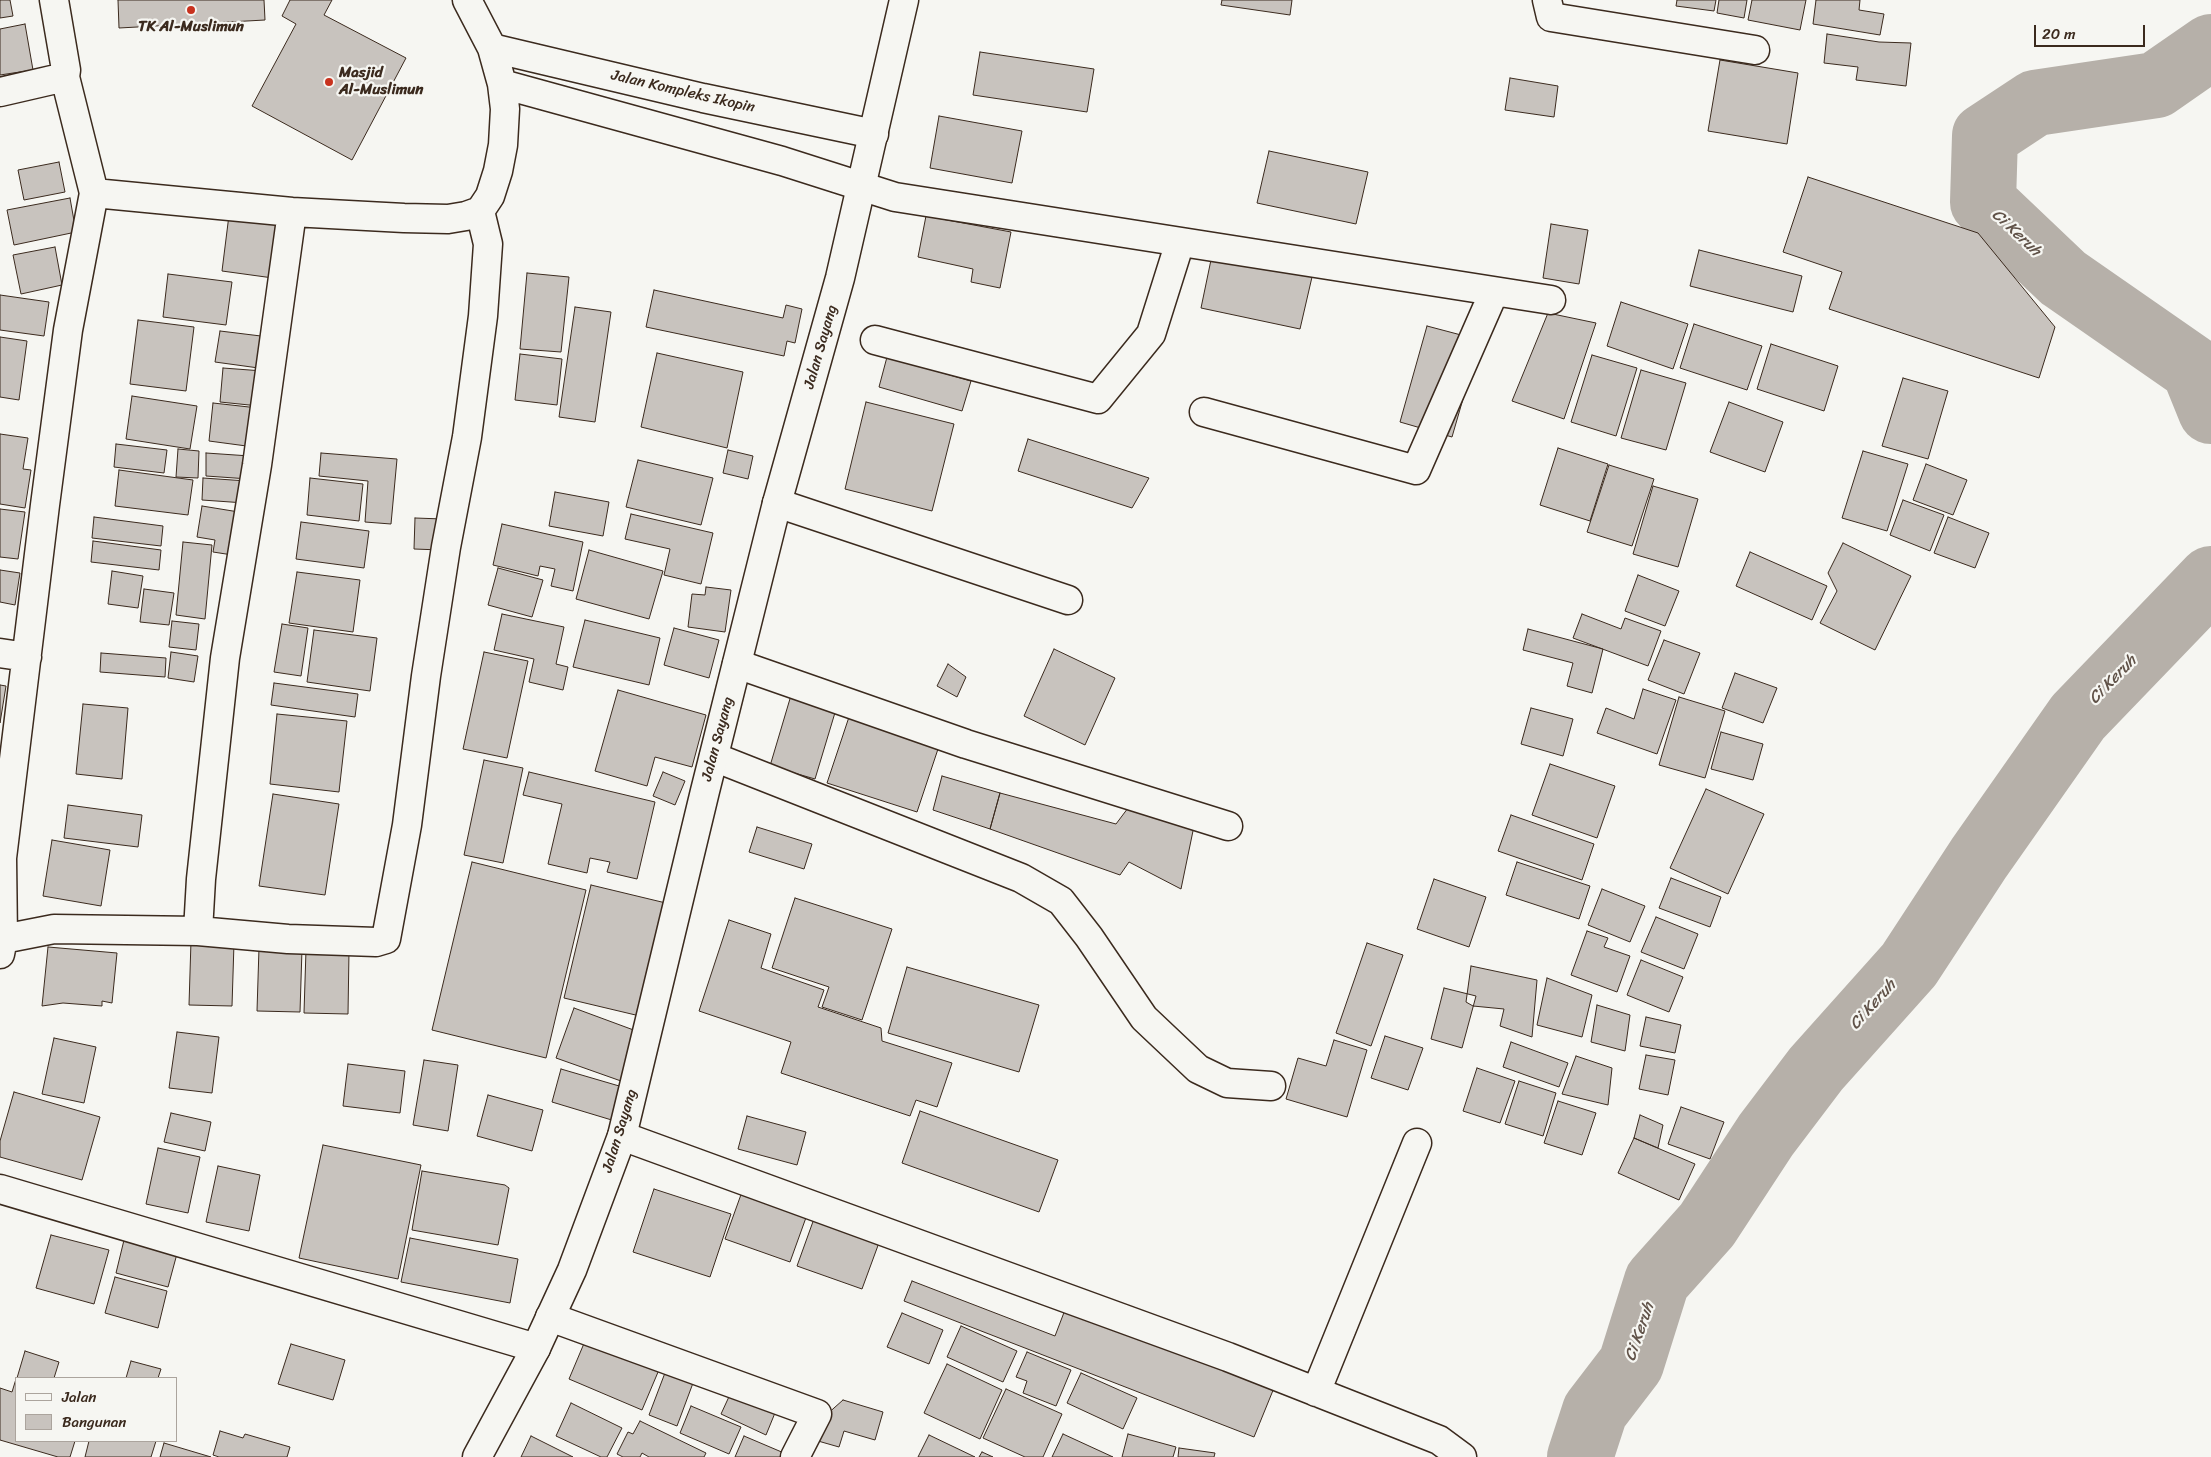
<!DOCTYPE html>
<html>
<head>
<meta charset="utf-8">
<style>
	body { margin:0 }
	#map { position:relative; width:2211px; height:1457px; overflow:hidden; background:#f6f6f2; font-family:Sriracha,sans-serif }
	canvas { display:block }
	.legend { position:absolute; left:15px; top:1377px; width:162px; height:65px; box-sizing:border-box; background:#f6f6f2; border:1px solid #aba49d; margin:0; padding:6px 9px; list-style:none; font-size:15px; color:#3b2a1e }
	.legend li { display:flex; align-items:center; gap:10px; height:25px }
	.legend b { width:25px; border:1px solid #aba49d }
	.scale { position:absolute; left:2034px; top:25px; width:111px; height:22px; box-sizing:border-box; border:2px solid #3b2a1e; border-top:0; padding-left:6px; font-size:15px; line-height:18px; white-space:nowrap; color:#3b2a1e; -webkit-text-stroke:4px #f6f6f2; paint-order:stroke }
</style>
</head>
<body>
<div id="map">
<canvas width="2211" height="1457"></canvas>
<ul class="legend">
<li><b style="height:6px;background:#f6f6f2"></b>Jalan</li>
<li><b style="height:14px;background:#c8c3be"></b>Bangunan</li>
</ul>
<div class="scale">20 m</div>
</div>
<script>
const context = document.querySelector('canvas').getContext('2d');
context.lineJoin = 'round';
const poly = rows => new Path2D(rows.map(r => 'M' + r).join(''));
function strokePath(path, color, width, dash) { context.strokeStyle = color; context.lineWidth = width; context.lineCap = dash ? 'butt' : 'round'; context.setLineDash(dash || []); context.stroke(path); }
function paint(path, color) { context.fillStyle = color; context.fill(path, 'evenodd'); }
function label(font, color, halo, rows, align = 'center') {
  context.font = font + ' Sriracha,sans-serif'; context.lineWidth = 4.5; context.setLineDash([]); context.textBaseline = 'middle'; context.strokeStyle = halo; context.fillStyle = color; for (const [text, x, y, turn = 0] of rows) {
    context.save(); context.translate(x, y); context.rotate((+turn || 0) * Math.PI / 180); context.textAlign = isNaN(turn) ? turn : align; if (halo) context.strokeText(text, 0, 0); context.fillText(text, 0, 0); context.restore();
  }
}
strokePath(poly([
	[2211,47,2156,85,2035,103,1985,136,1983,202,2063,278,2194,369,2211,411],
	[1580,1457,1595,1411,1631,1364,1657,1281,1707,1225,1766,1135,1816,1069,1909,965,1979,858,2078,717,2211,579]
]), '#b6b0a9', 66);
const building = poly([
	[0,0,10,0,13,16,0,18,0,0],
	[118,0,264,0,265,20,119,28,118,0],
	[290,0,332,0,324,15,406,58,352,160,252,106,296,24,282,16,290,0],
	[1222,0,1292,0,1290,15,1221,5,1222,0],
	[1677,0,1716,0,1714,11,1676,6,1677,0],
	[1719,0,1747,0,1744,18,1717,13,1719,0],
	[1752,0,1806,0,1800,30,1748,20,1752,0],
	[1816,0,1860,0,1859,10,1884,14,1880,35,1813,24,1816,0],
	[25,24,33,70,0,75,0,29,25,24],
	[1827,34,1879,42,1911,43,1906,86,1856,80,1858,67,1824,63,1827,34],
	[980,52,1094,69,1087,112,973,95,980,52],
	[1720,60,1798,73,1787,144,1708,131,1720,60],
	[1510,78,1558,86,1554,117,1505,110,1510,78],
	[939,116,1022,131,1012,183,930,168,939,116],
	[1269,151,1368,172,1356,224,1257,203,1269,151],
	[59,162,65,192,24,200,18,170,59,162],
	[1808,177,1978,233,2055,327,2039,378,1829,309,1842,272,1783,252,1808,177],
	[70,198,76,232,14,245,7,210,70,198],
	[229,215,280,222,273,278,222,271,229,215],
	[926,216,1011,232,1000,288,971,282,973,269,918,257,926,216],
	[1551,224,1588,230,1579,284,1543,278,1551,224],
	[55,247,62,285,21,294,13,255,55,247],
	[1699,250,1802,276,1793,312,1690,286,1699,250],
	[1212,255,1312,277,1300,329,1201,308,1212,255],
	[527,273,569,277,561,352,520,349,527,273],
	[168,274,232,282,226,325,163,317,168,274],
	[654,290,783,318,786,305,802,309,795,343,787,341,784,356,646,327,654,290],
	[0,295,49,302,44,336,0,330,0,295],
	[1621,302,1688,324,1673,369,1607,346,1621,302],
	[575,307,611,312,595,422,559,417,575,307],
	[1548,313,1596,323,1564,419,1512,401,1548,313],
	[138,320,194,327,186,391,130,384,138,320],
	[1694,324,1762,346,1747,390,1680,368,1694,324],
	[1427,326,1480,340,1452,437,1400,422,1427,326],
	[220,331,269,337,266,369,215,362,220,331],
	[0,337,27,341,19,400,0,397,0,337],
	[1771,344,1838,366,1824,411,1757,389,1771,344],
	[657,353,743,372,727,448,641,427,657,353],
	[520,354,562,359,557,405,515,400,520,354],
	[1592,355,1637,368,1616,436,1571,422,1592,355],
	[887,357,971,381,962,411,879,387,887,357],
	[223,368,263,371,259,406,220,402,223,368],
	[1641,370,1686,383,1666,450,1621,438,1641,370],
	[1903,378,1948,391,1928,459,1882,446,1903,378],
	[132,396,197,406,190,449,126,439,132,396],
	[866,402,954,424,932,511,845,489,866,402],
	[1729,402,1783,422,1765,472,1710,452,1729,402],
	[213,403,258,408,254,447,209,441,213,403],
	[0,434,28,438,23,469,31,470,25,508,0,504,0,434],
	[1028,439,1149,478,1132,508,1018,471,1028,439],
	[116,444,167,450,164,473,114,467,116,444],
	[1558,448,1608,464,1590,521,1540,505,1558,448],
	[178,449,199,451,198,478,176,477,178,449],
	[728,450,753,456,748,479,723,473,728,450],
	[1863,451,1908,464,1887,531,1842,518,1863,451],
	[206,453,250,456,249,479,206,476,206,453],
	[321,453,397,459,391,524,365,522,368,481,319,476,321,453],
	[638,460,713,478,701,525,626,507,638,460],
	[1926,464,1967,480,1953,515,1913,500,1926,464],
	[1609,465,1654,479,1632,546,1587,532,1609,465],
	[119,470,193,480,188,515,115,506,119,470],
	[203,478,247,481,245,503,202,500,203,478],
	[310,478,363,484,359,521,307,515,310,478],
	[1653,486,1698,499,1678,567,1633,554,1653,486],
	[555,492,609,502,603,536,549,526,555,492],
	[1903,500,1944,515,1930,551,1890,535,1903,500],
	[202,506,245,513,239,556,213,552,215,540,197,537,202,506],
	[0,509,25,512,18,559,0,557,0,509],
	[631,514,713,533,701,584,664,575,670,549,625,539,631,514],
	[94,517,163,526,161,546,92,538,94,517],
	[1948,517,1989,533,1975,568,1934,553,1948,517],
	[415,518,443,519,441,550,414,549,415,518],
	[301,522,369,531,364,568,296,559,301,522],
	[502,524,583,542,573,591,551,586,555,569,540,566,538,576,493,565,502,524],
	[93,541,161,550,159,570,91,562,93,541],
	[183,542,212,545,205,619,176,615,183,542],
	[1843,543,1911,576,1875,650,1820,623,1837,591,1828,573,1843,543],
	[589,550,663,571,649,619,576,599,589,550],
	[1750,552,1827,586,1812,620,1736,586,1750,552],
	[498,568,543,580,532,617,488,605,498,568],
	[0,570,20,573,15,605,0,602,0,570],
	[112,571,143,576,138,608,108,604,112,571],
	[297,572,360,580,353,632,289,623,297,572],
	[1638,575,1679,591,1665,626,1625,611,1638,575],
	[706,587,731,590,725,632,688,627,692,594,705,595,706,587],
	[144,589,174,593,169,625,140,622,144,589],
	[502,614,564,627,556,664,568,667,563,690,529,682,534,659,494,650,502,614],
	[1582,614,1621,629,1625,618,1661,631,1648,666,1573,638,1582,614],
	[585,620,660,638,649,685,573,667,585,620],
	[172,621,199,624,196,650,169,647,172,621],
	[282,624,308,628,301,676,274,672,282,624],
	[674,628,719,640,709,678,664,665,674,628],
	[1528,629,1603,649,1592,693,1567,686,1573,663,1523,650,1528,629],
	[314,630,377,638,370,691,307,682,314,630],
	[1664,640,1700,653,1684,694,1648,680,1664,640],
	[1054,649,1115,678,1085,745,1024,716,1054,649],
	[171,652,198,656,194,682,168,678,171,652],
	[484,652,528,661,507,758,463,749,484,652],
	[101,653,166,658,165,677,100,672,101,653],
	[948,664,966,677,957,697,937,686,948,664],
	[1735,673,1777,688,1763,723,1722,708,1735,673],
	[274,683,358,694,355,717,271,705,274,683],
	[0,685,6,686,0,723,0,685],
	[1643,689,1676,700,1657,754,1597,733,1606,708,1634,719,1643,689],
	[618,690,706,715,692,767,655,757,647,786,595,771,618,690],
	[792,692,837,706,815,779,770,766,792,692],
	[1679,697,1725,711,1705,778,1659,765,1679,697],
	[83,704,128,708,122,779,76,774,83,704],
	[1531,708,1573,719,1563,756,1521,744,1531,708],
	[851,711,941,740,917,812,827,783,851,711],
	[277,714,347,721,339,792,270,784,277,714],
	[1721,732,1763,744,1753,780,1711,769,1721,732],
	[484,760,523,768,503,863,464,855,484,760],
	[1550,764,1615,786,1597,838,1532,815,1550,764],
	[529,772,655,802,637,879,607,872,610,862,590,858,587,873,548,864,562,804,523,795,529,772],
	[663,772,685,781,675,805,653,796,663,772],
	[942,776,1000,793,990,829,933,810,942,776],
	[1706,789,1764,814,1728,894,1670,868,1706,789],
	[1000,793,1116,824,1128,808,1194,826,1181,889,1129,862,1120,875,990,829,1000,793],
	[273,794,339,804,325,895,259,886,273,794],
	[68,805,142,815,138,847,64,838,68,805],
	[1511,815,1594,844,1582,880,1498,851,1511,815],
	[757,827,812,844,804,869,749,852,757,827],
	[52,840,110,850,101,906,43,896,52,840],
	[472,862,586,890,546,1058,432,1030,472,862],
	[1517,862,1590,886,1579,919,1506,895,1517,862],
	[1671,878,1721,897,1710,927,1659,908,1671,878],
	[1434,879,1486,897,1469,947,1417,929,1434,879],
	[591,885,670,904,644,1017,564,998,591,885],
	[1602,889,1645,906,1630,942,1588,925,1602,889],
	[795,898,892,929,862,1020,822,1007,829,987,772,968,795,898],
	[1656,917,1698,934,1684,969,1641,952,1656,917],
	[729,920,771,934,761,968,824,990,818,1007,881,1028,882,1041,952,1063,937,1107,916,1100,910,1116,781,1073,791,1042,699,1011,729,920],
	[1587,931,1608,938,1604,947,1630,956,1617,992,1571,975,1587,931],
	[191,941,234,943,232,1006,189,1005,191,941],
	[1367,943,1403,955,1371,1046,1336,1033,1367,943],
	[48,947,117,953,112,1003,102,1001,102,1006,63,1003,42,1006,48,947],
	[259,948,302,949,300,1012,257,1011,259,948],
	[306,950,349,951,348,1014,304,1013,306,950],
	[1641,960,1683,977,1669,1012,1627,995,1641,960],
	[1471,966,1537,980,1532,1037,1500,1026,1504,1009,1473,1006,1466,1002,1471,966],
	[907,967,1039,1005,1019,1072,888,1033,907,967],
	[1547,978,1592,995,1582,1037,1537,1025,1547,978],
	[1444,988,1476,996,1462,1048,1431,1039,1444,988],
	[1597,1005,1630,1015,1625,1051,1591,1042,1597,1005],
	[574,1008,639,1032,621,1081,556,1058,574,1008],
	[1646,1017,1681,1025,1675,1053,1640,1046,1646,1017],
	[177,1032,219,1037,212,1093,169,1088,177,1032],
	[1385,1036,1423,1048,1408,1090,1371,1078,1385,1036],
	[54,1038,96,1047,84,1103,42,1094,54,1038],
	[1334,1040,1367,1050,1347,1117,1286,1099,1298,1058,1326,1066,1334,1040],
	[1511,1042,1568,1063,1559,1087,1503,1067,1511,1042],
	[1646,1055,1675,1060,1668,1095,1639,1089,1646,1055],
	[1576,1056,1612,1068,1608,1105,1562,1094,1576,1056],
	[424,1060,458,1065,448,1131,413,1125,424,1060],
	[348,1064,405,1071,400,1113,343,1106,348,1064],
	[1477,1068,1515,1081,1500,1123,1463,1111,1477,1068],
	[561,1069,626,1088,615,1121,552,1102,561,1069],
	[1519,1081,1556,1093,1543,1136,1505,1124,1519,1081],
	[14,1092,100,1117,82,1180,0,1157,0,1141,14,1092],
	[488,1095,543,1110,532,1151,477,1136,488,1095],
	[1558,1101,1596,1113,1582,1155,1544,1143,1558,1101],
	[1681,1107,1724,1122,1710,1159,1668,1144,1681,1107],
	[920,1111,1058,1160,1039,1212,902,1163,920,1111],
	[171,1113,211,1122,205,1151,164,1142,171,1113],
	[1640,1115,1663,1125,1658,1148,1634,1138,1640,1115],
	[747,1116,806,1132,797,1165,738,1149,747,1116],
	[1634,1138,1695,1164,1679,1200,1618,1173,1634,1138],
	[323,1145,421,1165,398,1279,299,1258,323,1145],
	[158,1148,200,1157,188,1213,146,1204,158,1148],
	[218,1166,260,1175,249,1231,206,1222,218,1166],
	[422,1171,505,1185,509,1188,498,1245,412,1230,422,1171],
	[654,1189,731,1214,710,1277,633,1252,654,1189],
	[743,1189,808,1212,790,1262,725,1239,743,1189],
	[815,1216,880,1240,862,1289,797,1266,815,1216],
	[51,1235,109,1250,94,1304,36,1288,51,1235],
	[125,1236,178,1250,168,1287,116,1273,125,1236],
	[410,1238,518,1259,510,1303,401,1282,410,1238],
	[115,1277,167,1291,158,1328,105,1313,115,1277],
	[912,1281,1055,1336,1068,1302,1276,1383,1254,1437,904,1301,912,1281],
	[902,1313,943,1330,929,1364,887,1347,902,1313],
	[961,1326,1017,1351,1003,1382,947,1357,961,1326],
	[588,1334,661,1365,642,1410,569,1379,588,1334],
	[291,1344,345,1360,333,1400,278,1384,291,1344],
	[25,1351,59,1362,54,1378,17,1378,25,1351],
	[1027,1352,1071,1370,1056,1406,1023,1393,1027,1381,1016,1377,1027,1352],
	[131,1361,161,1369,158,1378,126,1378,131,1361],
	[947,1364,1002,1390,980,1439,924,1413,947,1364],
	[668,1365,696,1375,677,1426,649,1415,668,1365],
	[1081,1373,1137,1398,1123,1429,1067,1403,1081,1373],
	[16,1379,16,1441,75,1441,70,1457,58,1457,0,1440,0,1388,12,1392,16,1379],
	[733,1388,777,1408,766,1435,721,1414,733,1388],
	[1006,1389,1062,1414,1043,1457,1025,1457,983,1438,1006,1389],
	[843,1400,883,1412,875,1440,844,1431,839,1447,818,1441,825,1416,843,1400],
	[571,1403,622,1428,607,1457,601,1457,556,1436,571,1403],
	[691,1406,741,1427,729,1454,680,1433,691,1406],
	[640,1421,706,1453,704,1457,649,1457,642,1453,640,1457,623,1457,617,1454,628,1432,633,1434,640,1421],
	[220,1431,243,1438,245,1434,290,1447,287,1457,219,1457,213,1455,220,1431],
	[1063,1434,1113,1457,1052,1457,1063,1434],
	[1128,1434,1176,1447,1173,1457,1122,1457,1128,1434],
	[929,1435,975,1457,918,1457,929,1435],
	[531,1436,573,1457,521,1457,531,1436],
	[744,1436,784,1453,783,1457,735,1457,744,1436],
	[89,1441,156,1441,151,1457,85,1457,89,1441],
	[164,1443,211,1457,160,1457,164,1443],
	[1179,1448,1215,1453,1214,1457,1178,1457,1179,1448],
	[982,1452,993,1457,979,1457,982,1452]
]);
paint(building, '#c8c3be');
strokePath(building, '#3b2a1e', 1);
const minor = poly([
	[1547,0,1551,17,1755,50],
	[492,48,703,98,874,134],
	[502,84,782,161,895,197,1551,300],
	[0,92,65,77],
	[94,193,292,212,404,218,448,219,466,216,480,211,490,196,498,171,503,145,505,109,502,84,492,48,467,0],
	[875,340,1098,399,1151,334,1180,242],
	[1204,412,1416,470,1494,292],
	[777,503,1068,600],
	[0,653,27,657],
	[737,664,966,744,1228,826],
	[714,757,1021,878,1061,901,1089,937,1144,1018,1198,1069,1227,1083,1271,1086],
	[198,931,201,879,225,658,257,465,292,212],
	[3,939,54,929,198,931,288,939,376,942,386,939,407,825,426,676,446,547,467,437,483,316,488,244,480,211],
	[0,954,3,939,2,858,45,505,68,330,94,193,65,77,66,70,54,0],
	[622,1136,1228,1357,1439,1440,1462,1457],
	[0,1189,536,1348],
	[550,1317,817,1414,795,1457],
	[1316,1392,1417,1143]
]);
const secondary = poly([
	[477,1457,536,1348,572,1270,622,1136,705,791,777,503,840,278,904,0]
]);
strokePath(minor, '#3b2a1e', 31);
strokePath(secondary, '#3b2a1e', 31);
strokePath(minor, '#f6f6f2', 28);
strokePath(secondary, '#f6f6f2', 28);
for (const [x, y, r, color] of [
	[191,10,5,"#c8321e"],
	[329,82,5,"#c8321e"]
]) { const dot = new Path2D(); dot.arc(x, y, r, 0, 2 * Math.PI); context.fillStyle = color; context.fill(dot); strokePath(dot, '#f6f6f2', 2); }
label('bold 15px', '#3b2a1e', '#f6f6f2', [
	["TK Al-Muslimun",191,27],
	["Masjid",339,73,"left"],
	["Al-Muslimun",339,90,"left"]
]);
label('15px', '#3b2a1e', '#f6f6f2', [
	["Jalan Kompleks Ikopin",683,92,13],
	["Jalan Sayang",821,347,-74],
	["Jalan Sayang",718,739,-75],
	["Jalan Sayang",620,1131,-73]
]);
label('italic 16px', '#605248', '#f6f6f2', [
	["Ci Keruh",2016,233,43],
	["Ci Keruh",2113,680,-46],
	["Ci Keruh",1873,1005,-48],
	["Ci Keruh",1640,1332,-71]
]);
</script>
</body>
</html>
